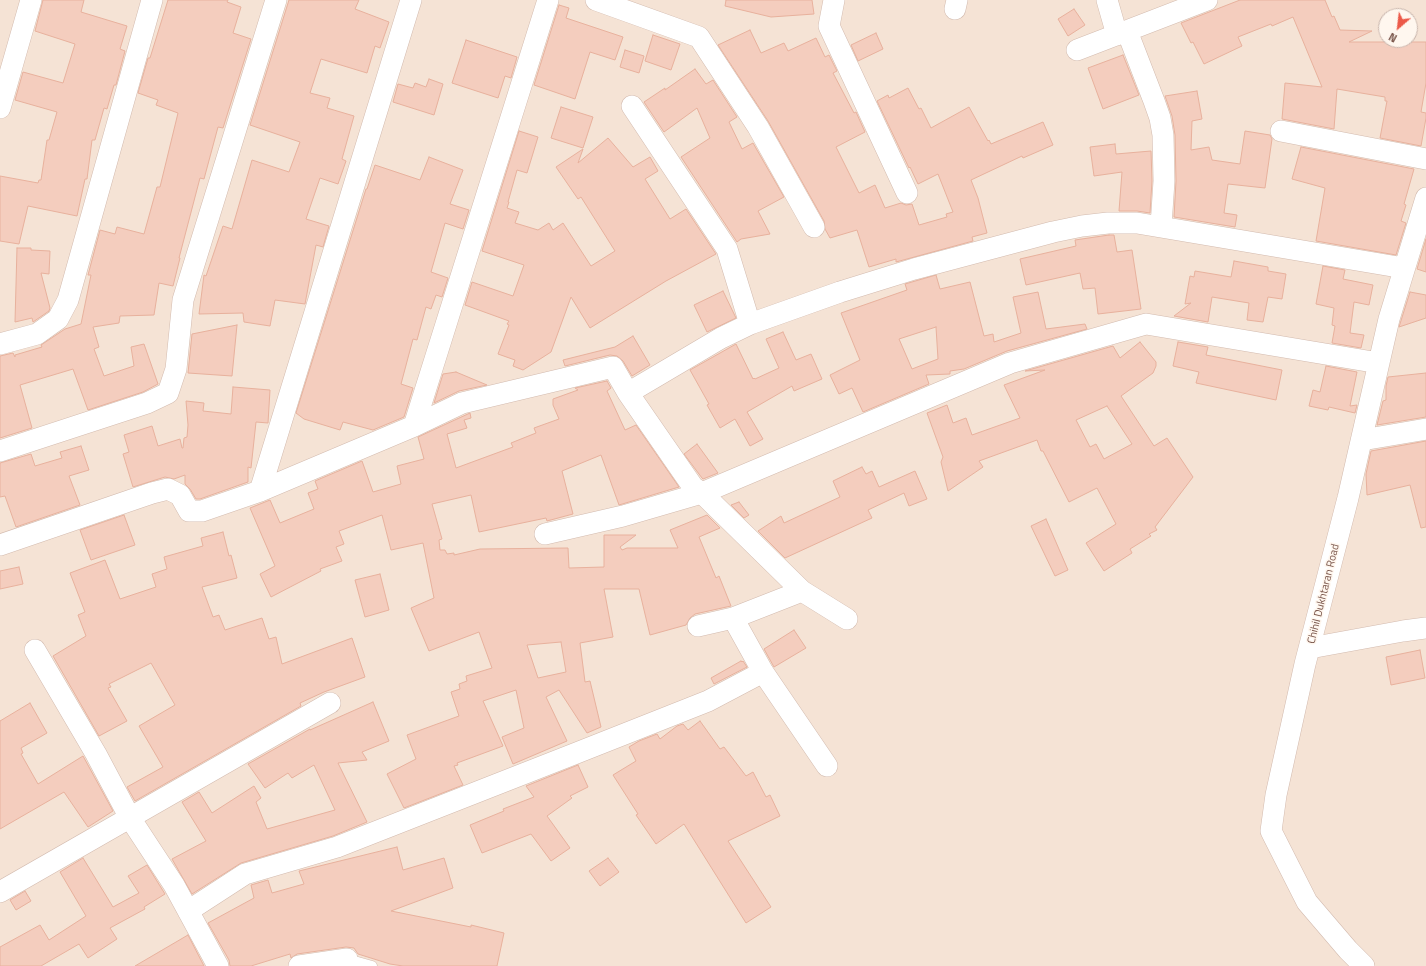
<!DOCTYPE html>
<html>
<head>
<meta charset="utf-8">
<style>
	body { margin:0 }
	#map { position:relative; width:1426px; height:966px; overflow:hidden; background:#fdf2e8; font-family:"Titillium Web",sans-serif }
	canvas { display:block }
	.north { position:absolute; left:1378px; top:8px; width:40px; height:40px; box-sizing:border-box; background:#fff7ef; border:1px solid #c9b6ad; border-radius:50%; rotate:208deg; font-size:11px; font-weight:700; line-height:16px; text-align:center; color:#79554a }
	.north::after { content:''; display:block; margin:auto; width:14px; height:18px; background:#ec5948; clip-path:polygon(50% 0,100% 100%,50% 72%,0 100%) }
</style>
</head>
<body>
<div id="map">
<canvas width="1426" height="966"></canvas>
<div class="north">N</div>
</div>
<script>
const context = document.querySelector('canvas').getContext('2d');
context.lineJoin = 'round';
function paint(path, color) { context.fillStyle = color; context.fill(path, 'evenodd'); }
const poly = rows => new Path2D(rows.map(r => 'M' + r).join(''));
function strokePath(path, color, width, dash) { context.strokeStyle = color; context.lineWidth = width; context.lineCap = dash ? 'butt' : 'round'; context.setLineDash(dash || []); context.stroke(path); }
function label(font, color, halo, rows, align = 'center') {
  context.font = font + ' "Titillium Web",sans-serif'; context.lineWidth = 3; context.setLineDash([]); context.textBaseline = 'middle'; context.strokeStyle = halo; context.fillStyle = color; for (const [text, x, y, turn = 0] of rows) {
    context.save(); context.translate(x, y); context.rotate((+turn || 0) * Math.PI / 180); context.textAlign = isNaN(turn) ? turn : align; if (halo) context.strokeText(text, 0, 0); context.fillText(text, 0, 0); context.restore();
  }
}
paint(poly([
	[0,0,1426,0,1426,966,0,966],
	[1386,16,1410,16,1410,40,1386,40]
]), '#f5e3d5');
const building = poly([
	[43,0,84,0,81,12,127,26,120,49,125,51,116,85,114,85,107,109,104,108,95,140,92,140,87,179,85,179,77,216,28,206,19,244,0,241,0,176,38,183,39,180,41,180,47,140,49,140,57,112,15,100,23,72,63,83,75,44,35,31,43,0],
	[168,0,228,0,227,2,241,7,233,33,251,39,223,128,218,127,204,179,200,178,179,258,180,258,173,286,159,283,154,315,120,316,119,323,93,327,99,347,94,349,104,376,134,366,131,347,144,344,158,384,143,392,88,410,73,369,20,385,32,428,0,438,0,356,13,353,15,357,15,355,42,347,41,345,65,329,81,324,91,275,88,275,100,230,115,234,117,227,144,234,157,187,160,187,178,113,156,105,158,100,138,93,148,58,150,58,168,0],
	[289,0,359,0,355,9,389,22,380,48,375,46,367,73,321,59,310,93,330,98,327,108,354,116,342,159,346,161,338,184,320,178,306,219,329,226,323,247,316,245,305,304,275,300,270,326,244,322,243,313,199,314,204,275,206,276,223,226,232,229,252,160,289,172,300,142,250,125,289,0],
	[726,0,812,0,814,14,771,17,725,6,726,0],
	[1240,0,1325,0,1332,17,1334,16,1340,30,1372,31,1349,42,1426,42,1426,83,1421,112,1426,113,1426,118,1421,146,1380,138,1387,101,1385,101,1385,97,1337,89,1334,129,1282,119,1285,83,1322,87,1293,17,1272,26,1271,24,1238,37,1242,46,1204,64,1193,42,1191,43,1181,23,1240,0],
	[559,5,569,8,566,18,623,37,615,60,590,52,575,99,534,85,559,5],
	[1074,9,1085,25,1068,36,1058,19,1074,9],
	[750,30,761,53,784,43,788,51,816,38,825,57,829,55,837,71,833,73,854,113,856,112,865,132,836,147,859,193,875,185,885,208,901,203,906,205,912,204,919,225,947,217,946,214,953,212,938,174,918,184,910,167,909,168,877,101,888,95,889,98,908,88,919,109,921,108,931,128,969,107,988,141,989,140,991,144,1043,122,1053,145,1023,158,1022,156,971,180,978,198,987,233,972,237,973,241,896,262,896,259,869,267,857,230,830,238,825,229,824,221,768,121,718,45,750,30],
	[876,33,883,49,858,61,851,45,876,33],
	[653,35,680,44,671,70,645,61,653,35],
	[466,40,517,57,511,78,505,76,498,98,452,83,466,40],
	[625,50,644,56,639,73,620,67,625,50],
	[1123,55,1139,95,1103,109,1088,68,1123,55],
	[695,69,706,84,713,80,737,117,729,122,742,149,753,143,784,197,758,211,770,234,741,239,737,242,681,157,710,138,697,108,664,132,644,102,665,88,665,90,695,69],
	[429,79,443,84,434,115,393,102,398,84,413,88,415,83,426,87,429,79],
	[1197,91,1202,119,1192,121,1191,150,1209,147,1212,160,1240,164,1245,131,1270,135,1272,139,1265,188,1228,184,1224,213,1237,215,1235,227,1174,217,1176,181,1175,135,1172,116,1165,96,1197,91],
	[561,107,593,117,583,148,551,138,561,107],
	[519,131,538,137,527,173,517,170,508,202,509,202,507,208,519,212,515,223,538,230,549,223,553,230,563,223,591,266,615,251,581,197,578,199,556,167,583,149,578,163,608,138,633,167,650,157,658,171,645,179,670,219,686,209,716,254,666,281,590,328,571,297,551,352,523,370,513,366,515,360,498,354,509,325,507,324,509,321,465,305,472,282,513,296,524,265,482,251,519,131],
	[1115,144,1116,154,1151,151,1152,181,1150,213,1137,211,1119,211,1122,172,1094,176,1090,147,1115,144],
	[1301,147,1414,169,1404,204,1406,205,1401,221,1406,223,1396,255,1316,241,1325,188,1292,179,1301,147],
	[429,157,463,170,450,204,469,210,463,229,445,223,431,272,448,278,442,297,436,295,431,309,426,307,417,340,413,339,401,384,413,388,404,417,373,430,343,422,340,430,304,419,296,413,366,189,367,189,375,165,420,180,429,157],
	[1109,235,1114,235,1117,252,1132,250,1141,309,1098,314,1095,288,1083,289,1080,273,1026,285,1020,259,1076,246,1075,240,1109,235],
	[1426,239,1426,272,1417,269,1426,239],
	[17,248,31,248,31,250,50,251,49,274,41,273,50,308,49,311,33,322,32,318,15,322,17,248],
	[1234,261,1268,267,1268,271,1286,274,1282,299,1268,297,1263,322,1247,320,1249,303,1212,297,1208,322,1174,316,1191,303,1185,304,1190,276,1194,277,1195,271,1231,277,1234,261],
	[1323,266,1345,270,1343,279,1373,285,1369,305,1354,302,1350,333,1364,335,1361,348,1332,343,1335,326,1332,325,1334,308,1316,304,1323,266],
	[936,275,940,289,970,282,984,336,993,334,994,342,1021,333,1013,297,1038,292,1046,329,1085,324,1087,329,1007,351,964,369,950,371,950,374,926,375,929,384,863,412,852,388,839,394,830,375,860,360,841,313,907,290,905,284,936,275],
	[936,327,938,359,912,369,899,339,936,327],
	[723,291,736,318,707,332,694,305,723,291],
	[1410,292,1426,295,1426,318,1399,327,1410,292],
	[237,325,232,376,188,373,192,334,237,325],
	[783,332,796,360,811,354,822,379,794,391,792,386,747,412,763,439,750,446,735,419,720,428,707,405,709,404,690,370,736,344,753,379,754,378,755,379,779,368,766,339,783,332],
	[633,336,650,365,632,376,623,361,617,356,610,355,565,366,563,360,615,347,633,336],
	[1140,342,1156,362,1156,366,1153,373,1121,396,1154,446,1167,438,1193,477,1155,527,1157,530,1149,534,1151,536,1130,549,1132,553,1104,571,1086,543,1116,524,1097,488,1069,502,1043,451,1041,451,1037,440,979,461,983,467,948,491,941,462,943,457,927,413,947,405,953,423,966,418,972,435,1020,418,1004,385,1045,370,1025,371,1113,346,1120,358,1140,342],
	[1107,406,1132,444,1104,459,1096,444,1090,447,1076,420,1107,406],
	[1178,342,1208,347,1206,355,1282,370,1276,400,1196,383,1199,372,1173,366,1178,342],
	[1326,366,1357,372,1350,406,1357,405,1355,413,1329,407,1328,410,1309,406,1313,390,1320,392,1326,366],
	[456,372,487,385,459,391,434,403,443,374,456,372],
	[1426,373,1426,417,1377,425,1383,401,1386,400,1386,386,1388,377,1426,373],
	[607,381,611,388,607,391,625,430,636,425,679,487,619,505,601,455,562,471,573,514,547,521,546,518,479,532,471,495,432,504,442,539,439,540,440,550,445,550,447,554,454,553,454,555,480,549,568,548,569,568,604,567,604,535,636,535,620,547,622,550,627,548,678,548,670,530,707,515,720,528,699,537,716,578,719,576,731,606,695,614,690,618,686,625,650,635,639,589,604,589,613,637,580,643,585,682,590,681,601,727,587,733,559,690,546,697,567,741,513,764,502,737,524,728,516,690,483,701,503,746,457,763,458,765,454,766,463,785,404,808,387,774,416,759,407,735,459,716,451,692,460,689,459,684,467,681,466,676,492,668,479,632,429,651,411,608,434,598,423,543,391,550,382,515,339,531,344,544,336,547,342,561,320,569,321,571,271,597,260,574,275,566,250,508,270,500,280,523,314,509,308,493,318,489,315,481,362,461,373,492,401,484,397,466,424,459,418,437,470,413,471,418,464,420,467,428,447,434,456,468,513,447,511,443,536,433,534,428,559,419,553,405,553,399,578,390,575,388,607,381],
	[561,642,566,672,538,678,527,645,561,642],
	[233,387,270,390,268,423,256,422,251,468,248,467,248,482,200,499,196,499,190,489,185,484,185,475,174,479,165,477,133,487,123,454,129,452,124,435,152,426,158,446,180,439,182,448,183,448,184,438,187,437,188,425,186,401,204,403,203,411,231,414,233,387],
	[1426,441,1426,527,1421,528,1410,485,1367,495,1366,474,1371,451,1426,441],
	[697,444,718,473,703,479,702,478,684,454,697,444],
	[81,446,89,470,69,476,80,505,16,527,5,496,0,497,0,463,31,454,35,466,62,458,60,452,81,446],
	[862,467,866,474,872,471,879,487,915,471,927,499,909,506,904,493,868,510,872,518,785,558,758,531,781,516,784,523,840,497,833,481,862,467],
	[739,502,749,515,744,518,731,505,739,502],
	[124,515,135,545,91,560,80,530,124,515],
	[1046,519,1068,570,1055,576,1031,526,1046,519],
	[223,532,229,556,231,555,237,578,202,587,213,617,219,615,225,630,262,618,269,639,276,637,282,664,352,638,365,677,324,692,300,703,301,706,135,801,127,787,163,767,139,726,175,705,151,663,109,684,111,687,108,688,127,721,99,736,53,656,86,636,78,615,85,612,70,573,105,560,120,599,156,587,152,574,167,569,164,557,203,546,201,538,223,532],
	[19,567,23,584,0,589,0,571,19,567],
	[380,574,389,610,365,617,355,580,380,574],
	[794,630,806,648,774,667,764,649,794,630],
	[1420,650,1425,678,1391,685,1386,657,1420,650],
	[741,661,742,662,743,661,747,667,714,684,711,678,741,661],
	[373,702,389,741,362,752,367,760,338,763,367,822,333,836,241,863,192,894,172,859,206,841,182,802,199,792,212,813,254,786,261,798,256,802,267,829,335,810,314,765,292,778,288,773,265,788,248,764,310,729,310,730,373,702],
	[30,703,47,733,21,748,23,753,21,754,38,784,83,756,113,811,88,827,64,792,0,829,0,721,30,703],
	[700,721,720,749,724,747,746,776,753,772,766,797,770,795,780,816,728,841,771,907,746,923,684,824,656,844,636,815,638,814,613,775,636,761,629,747,639,741,657,734,660,739,677,726,683,724,688,730,700,721],
	[578,765,588,787,570,796,572,798,547,816,570,848,551,861,531,834,482,853,470,825,504,811,503,809,534,797,526,786,578,765],
	[397,847,403,870,444,858,453,888,391,911,471,927,471,925,504,933,497,966,403,966,390,964,358,954,354,948,346,947,297,954,291,958,290,954,251,966,230,966,229,960,208,923,254,898,251,885,268,880,272,893,304,884,299,871,397,847],
	[83,858,113,907,139,893,128,876,147,865,165,894,144,907,145,909,110,928,117,939,88,958,79,944,41,966,0,966,0,947,40,925,49,940,86,916,60,872,83,858],
	[608,858,619,872,600,886,589,871,608,858],
	[25,891,31,901,16,910,10,900,25,891],
	[188,935,204,966,135,966,188,935]
]);
paint(building, '#f4cdbe');
strokePath(building, '#e8b19d', 1);
const lane = poly([
	[347,959,372,966]
]);
const street = poly([
	[596,0,699,37,758,127,814,227],
	[834,0,829,26,907,193],
	[1107,0,1117,35],
	[955,9,957,0],
	[1127,31,1154,101,1160,118,1163,135,1164,181,1161,226],
	[1077,50,1207,0],
	[632,106,727,249,750,324],
	[0,108,31,0],
	[1281,131,1426,159],
	[0,344,37,334,58,319,68,300,152,0],
	[628,393,721,338,750,324,840,292,914,269,1053,232,1082,226,1108,223,1137,223,1404,268],
	[414,426,548,0],
	[1362,440,1426,429],
	[0,451,147,403,168,393,176,369,183,300,276,0],
	[260,491,411,0],
	[545,534,623,516,702,493,1010,363,1146,324,1379,363],
	[0,545,152,493,168,489,180,495,189,511,202,511,260,491,414,426,462,403,613,367,628,393,693,487,702,493,802,591,847,619],
	[733,618,763,672,827,766],
	[698,626,733,618,802,591],
	[1310,648,1403,631,1426,628],
	[35,650,96,754,130,818,174,885,218,966],
	[0,892,330,703],
	[188,911,245,874,337,847,574,754,708,701,763,672],
	[299,966,347,959],
	[1364,966,1348,950,1307,902,1271,831,1276,795,1305,664,1348,498,1389,319,1426,198]
]);
strokePath(lane, '#d3bbaf', 11);
strokePath(street, '#d3bbaf', 22);
strokePath(lane, '#fff', 10);
strokePath(street, '#fff', 21);
label('11px', '#79554a', '#fff7ef', [
	["Chihil Dukhtaran Road",1324,594,-76]
]);
</script>
</body>
</html>
